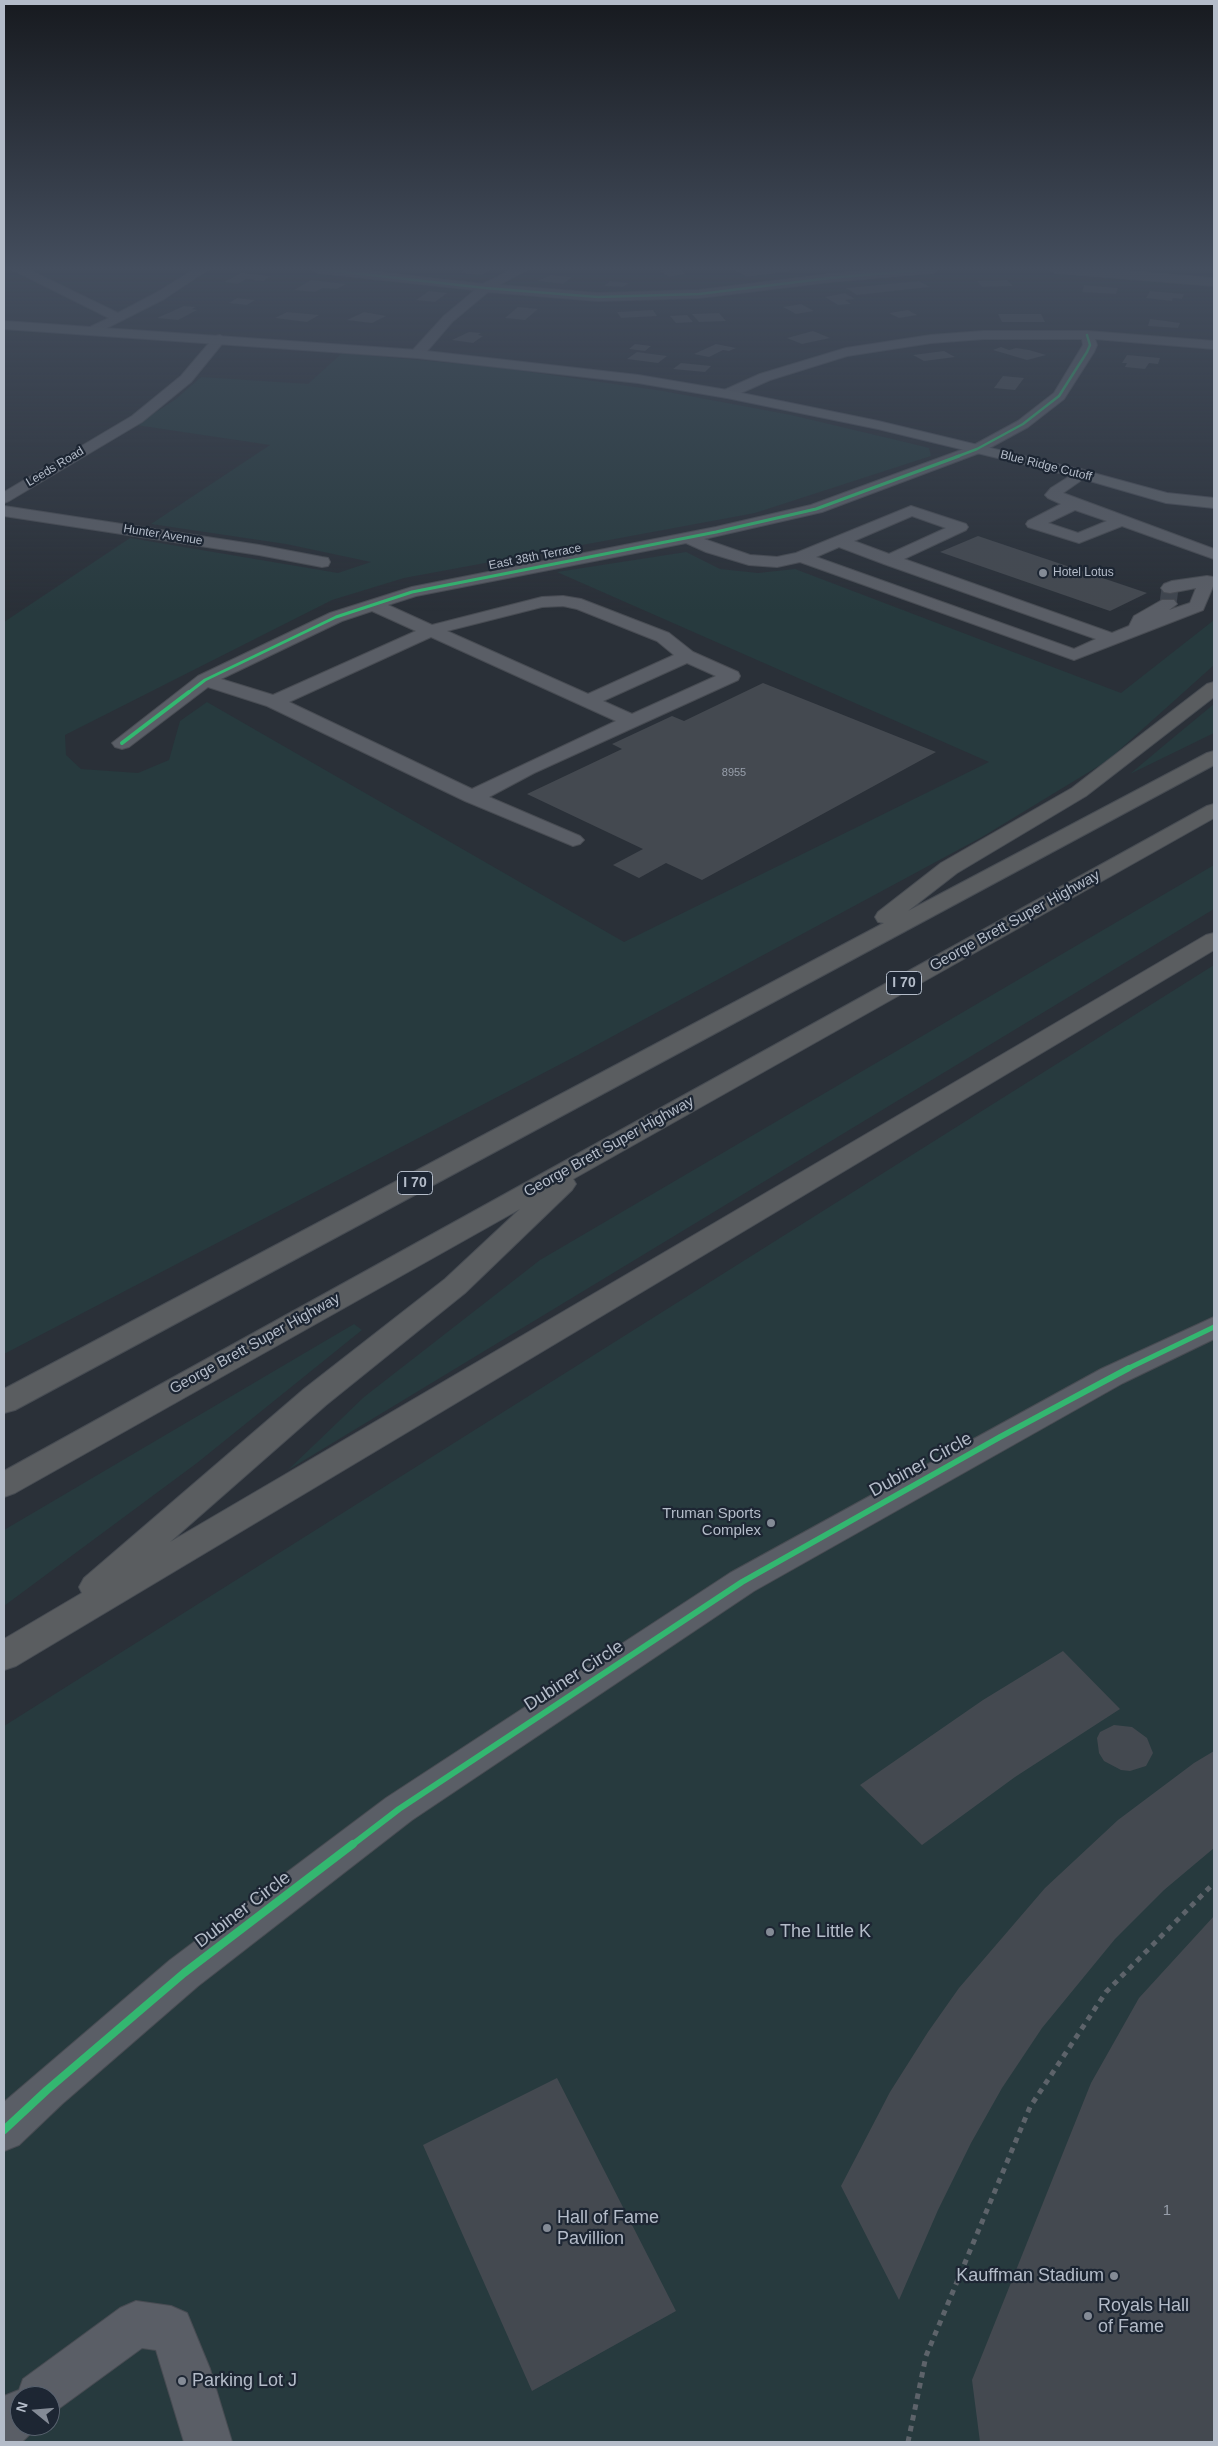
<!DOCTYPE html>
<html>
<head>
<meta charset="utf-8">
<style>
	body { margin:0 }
	#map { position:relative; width:1218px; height:2446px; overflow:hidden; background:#2a3038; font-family:Helvetica,sans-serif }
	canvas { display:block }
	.frame { position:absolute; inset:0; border:5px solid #b4bcc9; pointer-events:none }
	.north { position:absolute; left:10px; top:2386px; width:50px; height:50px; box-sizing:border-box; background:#1d2633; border:1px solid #59626f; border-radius:50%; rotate:287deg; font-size:14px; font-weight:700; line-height:20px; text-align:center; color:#b4bcc9 }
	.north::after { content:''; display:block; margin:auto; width:18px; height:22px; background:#848b96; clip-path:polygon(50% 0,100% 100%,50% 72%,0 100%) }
</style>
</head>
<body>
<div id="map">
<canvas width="1218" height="2446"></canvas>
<div class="frame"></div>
<div class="north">N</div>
</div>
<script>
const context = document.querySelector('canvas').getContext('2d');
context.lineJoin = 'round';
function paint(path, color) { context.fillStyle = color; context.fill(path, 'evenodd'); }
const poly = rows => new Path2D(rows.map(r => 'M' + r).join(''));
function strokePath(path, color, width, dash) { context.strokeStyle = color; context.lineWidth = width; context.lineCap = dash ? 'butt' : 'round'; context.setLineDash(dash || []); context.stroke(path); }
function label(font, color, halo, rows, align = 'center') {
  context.font = font + ' Helvetica,sans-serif'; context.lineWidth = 4.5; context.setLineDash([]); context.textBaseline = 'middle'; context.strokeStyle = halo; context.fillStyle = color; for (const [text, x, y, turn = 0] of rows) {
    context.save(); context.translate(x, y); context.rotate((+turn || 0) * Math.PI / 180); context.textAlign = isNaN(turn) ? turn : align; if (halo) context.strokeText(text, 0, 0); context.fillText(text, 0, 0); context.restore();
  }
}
paint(poly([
	[342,353,495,367,663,391,791,415,909,443,929,448,931,456,755,513,404,578,332,600,65,735,66,755,81,769,138,773,169,760,180,721,207,702,624,942,989,762,557,572,686,552,720,569,758,573,795,569,1121,693,1214,620,1214,665,1107,761,982,837,578,1055,4,1354,4,622,130,538,338,573,371,562,286,544,151,524,270,445,136,425,176,399,201,377,308,384],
	[1214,704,1214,733,1130,774,1168,742],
	[1214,865,1214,909,288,1470,364,1397,540,1260],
	[1214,965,1214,2442,4,2442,4,1726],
	[20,2396,50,2396,50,2426,20,2426],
	[354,1324,362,1330,197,1463,4,1606,4,1530]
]), '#273a3e');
paint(poly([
	[466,269,491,269,482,275,461,273],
	[679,269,685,274,669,277,660,271],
	[733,269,787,269,791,271,747,277],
	[241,273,271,276,263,281,246,279,238,284,224,282],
	[551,275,572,277,563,284,537,281],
	[311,280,346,284,337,289,323,288,315,292,294,290],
	[1007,280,1013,286,982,287,977,281],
	[610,281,629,283,623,287,604,286],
	[919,281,930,287,857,295,846,288],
	[1084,285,1118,288,1116,294,1082,292],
	[429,291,447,293,435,302,416,300],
	[1150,291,1184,294,1182,299,1173,298,1172,301,1146,298],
	[845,293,855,299,845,300,851,304,838,305,825,297],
	[237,298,255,300,247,305,229,303],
	[801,304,814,311,796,314,783,307],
	[184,306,196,307,192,309,197,310,178,320,157,318],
	[518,307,538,309,525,320,505,318],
	[653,310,657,316,621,318,617,312],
	[908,310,917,315,899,318,889,313],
	[287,312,319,315,307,322,275,318],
	[364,312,386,316,372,323,347,320],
	[719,313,726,321,699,322,692,314],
	[998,314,1041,314,1045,322,1002,322],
	[687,315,693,322,676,323,670,316],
	[1150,319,1166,321,1180,323,1178,328,1148,326],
	[813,331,830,338,802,344,787,338],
	[469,332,481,333,478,335,483,336,473,343,452,340],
	[635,344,651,346,645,351,629,349],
	[716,344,736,348,729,351,723,350,709,357,694,354],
	[1001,347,1009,350,1016,348,1029,350,1046,355,1027,360,993,350],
	[944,351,955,357,924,361,913,355],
	[637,352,667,356,658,363,627,359],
	[1127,355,1160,358,1158,364,1149,363,1145,369,1125,367,1127,363,1122,363],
	[681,363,711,366,705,372,673,369],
	[1003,376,1024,378,1015,390,994,388],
	[978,536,1147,593,1110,611,940,552],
	[763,683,936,752,702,880,666,863,639,878,613,865,643,849,527,794,622,749,612,744,672,716,684,721],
	[1063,1651,1120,1709,1015,1777,922,1845,860,1785,983,1700],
	[1114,1725,1132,1727,1147,1738,1153,1753,1146,1766,1130,1771,1121,1770,1104,1761,1099,1753,1097,1738,1100,1732],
	[1214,1751,1214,1848,1164,1890,1115,1939,1042,2028,1002,2088,971,2143,938,2210,899,2300,841,2186,890,2092,928,2032,959,1988,1045,1888,1118,1820,1194,1763],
	[1214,1916,1214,2442,980,2442,972,2380,1091,2083,1139,1998],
	[557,2078,676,2311,532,2391,423,2145]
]), '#444950');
strokePath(poly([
	[1168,604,1170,588]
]), '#3f454e', 17, [17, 8]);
const minor = poly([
	[11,269,27,269,118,313,156,293,195,269,209,269,164,299,93,335,88,334,87,331,88,328,109,318,11,269],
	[312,269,350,269,483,284,513,269,528,269,499,285,598,293,699,290,830,274,892,269,939,269,933,273,830,282,699,298,598,301,488,292,452,322,422,357,417,358,410,354,412,351,444,316,475,290,318,273,312,269],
	[1049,269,1099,269,1214,278,1214,286,1055,273,1049,269],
	[984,331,1087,331,1214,341,1214,349,1095,339,1097,345,1094,352,1064,399,1028,427,982,452,822,512,704,539,750,555,777,557,796,553,911,506,966,524,968,527,966,530,904,559,1112,633,1129,626,1134,616,1162,600,1174,600,1177,604,1169,610,1190,603,1196,588,1170,593,1164,592,1161,588,1164,584,1172,581,1207,576,1213,577,1214,584,1203,610,1074,660,800,562,777,567,749,565,706,552,686,543,416,596,388,605,432,625,542,597,563,596,581,599,669,633,693,652,738,672,740,676,738,680,534,773,489,797,580,836,584,840,580,844,573,846,465,801,267,706,208,687,129,747,122,749,115,747,112,743,198,676,330,613,412,587,716,527,811,505,972,446,1018,421,1054,393,1083,345,1082,339,984,339,931,343,847,356,770,380,732,397,727,398,720,394,722,391,760,374,846,348,931,335,984,331],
	[912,516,946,528,889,554,854,541,912,516],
	[839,547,884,564,1096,639,1074,649,816,557,839,547],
	[563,606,577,609,657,641,674,655,588,694,447,631,542,607,563,606],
	[372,611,416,631,273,695,221,679,342,621,372,611],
	[431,637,616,721,472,789,289,702,431,637],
	[687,663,716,676,632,714,603,701,687,663],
	[220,335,226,339,191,382,142,422,9,501,4,503,4,492,132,416,181,376,215,336,220,335],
	[1081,469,1086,471,1089,474,1086,477,1063,493,1214,549,1214,559,1122,526,1079,543,1028,527,1026,524,1028,521,1061,504,1048,498,1045,495,1051,488,1081,469],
	[1075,510,1107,521,1078,533,1048,523,1075,510],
	[4,506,259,545,322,557,328,558,330,562,328,566,322,567,259,555,4,516,4,506],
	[1214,1317,1214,1339,1123,1383,754,1591,412,1820,198,1986,62,2104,19,2145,4,2151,4,2102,170,1960,386,1798,730,1573,1101,1369,1214,1317],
	[136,2301,171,2306,187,2313,210,2369,232,2442,184,2442,156,2350,142,2348,50,2415,50,2396,20,2396,20,2426,38,2426,22,2442,4,2442,4,2396,19,2390,23,2379,120,2308,136,2301]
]);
const major = poly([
	[4,321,417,350,638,375,727,390,878,421,1086,471,1167,493,1214,498,1214,508,1166,503,1076,477,878,429,727,398,638,383,417,358,4,329,4,321]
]);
const highway = poly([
	[1214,682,1214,697,1086,796,957,873,908,911,1207,753,1214,751,1214,765,15,1410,4,1413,4,1389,884,923,878,922,875,917,878,912,941,863,1072,788,1207,684,1214,682],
	[1214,804,1214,818,573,1179,576,1184,572,1190,465,1293,326,1405,170,1542,1206,935,1214,933,1214,950,16,1666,4,1670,4,1639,82,1593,79,1587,84,1578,304,1389,445,1279,520,1209,15,1493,4,1497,4,1471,1207,806,1214,804]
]);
strokePath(minor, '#484c53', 2);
strokePath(major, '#484c55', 2);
strokePath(highway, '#474c53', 2);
strokePath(poly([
	[908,2442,926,2356,1030,2107,1106,1992,1214,1883]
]), '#5d636a', 5, [5.5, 5.5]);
paint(minor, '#5a5e66');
paint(major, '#5c6168');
paint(highway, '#5a5d60');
strokePath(poly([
	[318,269,485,288,598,297,699,294,830,278,933,269],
	[956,457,977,449,1023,424,1059,396,1087,352,1090,345,1087,335]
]), '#33b770', 2.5);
strokePath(poly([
	[188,693,205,680,336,617,412,592,716,532,816,509,959,456]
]), '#33b770', 3);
strokePath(poly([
	[122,743,189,692]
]), '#33b770', 4);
strokePath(poly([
	[1127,1369,1214,1327]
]), '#33b770', 5);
strokePath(poly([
	[352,1845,399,1809,742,1582,1000,1437,1129,1368]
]), '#33b770', 6);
strokePath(poly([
	[4,2130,47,2090,184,1973,353,1844]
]), '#33b770', 8);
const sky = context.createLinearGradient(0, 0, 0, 612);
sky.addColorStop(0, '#171a1f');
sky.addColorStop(0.44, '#444e5e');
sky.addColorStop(1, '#444e5e00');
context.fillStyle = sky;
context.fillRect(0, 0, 1218, 612);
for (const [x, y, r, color] of [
	[1043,573,5,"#848b96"],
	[771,1523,5,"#848b96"],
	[770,1932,5,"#848b96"],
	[547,2228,5,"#848b96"],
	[1114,2276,5,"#848b96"],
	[1088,2316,5,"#848b96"],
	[182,2381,5,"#848b96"]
]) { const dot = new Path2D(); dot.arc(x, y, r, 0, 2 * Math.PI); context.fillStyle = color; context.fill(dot); strokePath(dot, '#1d2633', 2); }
label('11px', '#989fab', null, [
	["8955",734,773]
]);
label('12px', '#b4bcc9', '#1d2633', [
	["Blue Ridge Cutoff",1046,466,14],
	["Leeds Road",55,467,-31],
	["Hunter Avenue",163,535,9],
	["East 38th Terrace",535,557,-11]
]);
label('12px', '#b4bcc9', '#1d2633', [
	["Hotel Lotus",1053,573]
], 'left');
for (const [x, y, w] of [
	[904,983,35],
	[415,1183,35]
]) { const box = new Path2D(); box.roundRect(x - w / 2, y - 11.5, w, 23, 4); context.fillStyle = '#1d2633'; context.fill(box); strokePath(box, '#b4bcc9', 1); }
label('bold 14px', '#b4bcc9', null, [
	["I 70",904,983],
	["I 70",415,1183]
]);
label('15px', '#b4bcc9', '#1d2633', [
	["George Brett Super Highway",1015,921,-29],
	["George Brett Super Highway",609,1147,-29],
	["George Brett Super Highway",255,1344,-29]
]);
label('15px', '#b4bcc9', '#1d2633', [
	["Truman Sports",761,1514],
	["Complex",761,1531]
], 'right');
label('15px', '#989fab', null, [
	["1",1167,2211]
]);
label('18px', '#b4bcc9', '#1d2633', [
	["Dubiner Circle",921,1465,-29],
	["Dubiner Circle",574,1676,-33],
	["Dubiner Circle",243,1910,-37]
]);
label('18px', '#b4bcc9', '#1d2633', [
	["The Little K",780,1932],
	["Hall of Fame",557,2218],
	["Pavillion",557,2239],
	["Kauffman Stadium",1104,2276,"right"],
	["Royals Hall",1098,2306],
	["of Fame",1098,2327],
	["Parking Lot J",192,2381]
], 'left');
</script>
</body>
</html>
